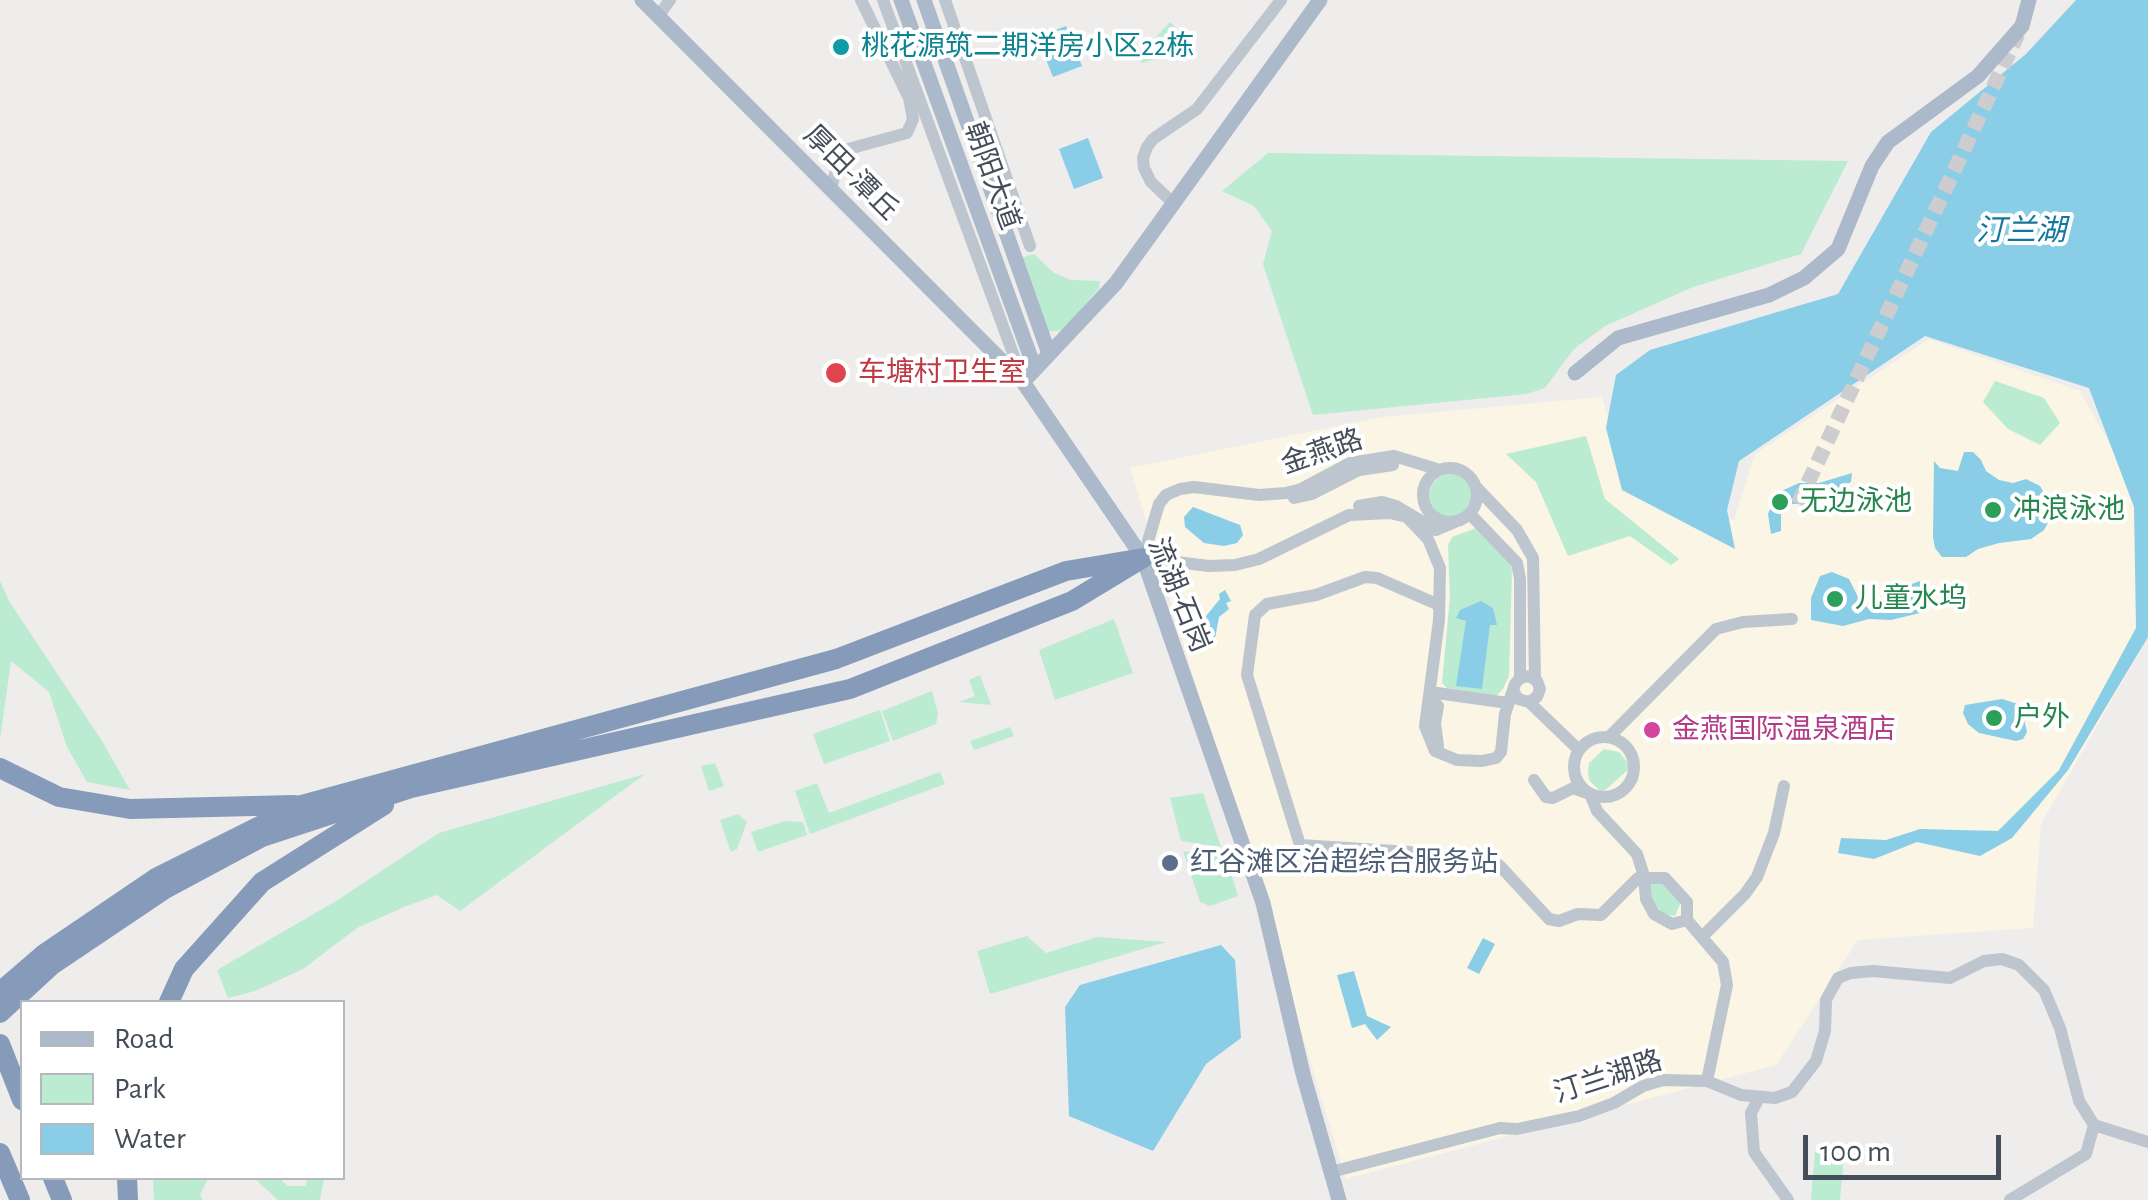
<!DOCTYPE html>
<html>
<head>
<meta charset="utf-8">
<style>
	body { margin:0 }
	#map { position:relative; width:2148px; height:1200px; overflow:hidden; background:#efecec; font-family:"Alegreya Sans",sans-serif }
	canvas { display:block }
	.legend { position:absolute; left:20px; top:1000px; width:325px; height:180px; box-sizing:border-box; background:#fff; border:2px solid #b5b8bc; margin:0; padding:12px 18px; list-style:none; font-size:30px; color:#454e58 }
	.legend li { display:flex; align-items:center; gap:20px; height:50px }
	.legend b { width:50px; border:2px solid #b5b8bc }
	.scale { position:absolute; left:1803px; top:1135px; width:198px; height:45px; box-sizing:border-box; border:5px solid #454e58; border-top:0; padding-left:12px; font-size:30px; line-height:35px; white-space:nowrap; color:#454e58; -webkit-text-stroke:8px #fff; paint-order:stroke }
</style>
</head>
<body>
<div id="map">
<canvas width="2148" height="1200"></canvas>
<ul class="legend">
<li><b style="height:12px;background:#acb9ca"></b>Road</li>
<li><b style="height:28px;background:#bbebd1"></b>Park</li>
<li><b style="height:28px;background:#8acde7"></b>Water</li>
</ul>
<div class="scale">100 m</div>
</div>
<script>
const context = document.querySelector('canvas').getContext('2d');
context.lineJoin = 'round';
function paint(path, color) { context.fillStyle = color; context.fill(path, 'evenodd'); }
const poly = rows => new Path2D(rows.map(r => 'M' + r).join(''));
function strokePath(path, color, width, dash) { context.strokeStyle = color; context.lineWidth = width; context.lineCap = dash ? 'butt' : 'round'; context.setLineDash(dash || []); context.stroke(path); }
function label(font, color, halo, rows, align = 'center') {
  context.font = font + ' "Alegreya Sans","Noto Sans SC",sans-serif'; context.lineWidth = 8; context.setLineDash([]); context.textBaseline = 'middle'; context.strokeStyle = halo; context.fillStyle = color; for (const [text, x, y, turn = 0] of rows) {
    context.save(); context.translate(x, y); context.rotate((+turn || 0) * Math.PI / 180); context.textAlign = isNaN(turn) ? turn : align; if (halo) context.strokeText(text, 0, 0); context.fillText(text, 0, 0); context.restore();
  }
}
paint(poly([
	[1929,339,2080,391,2148,513,2148,637,2041,824,2033,928,1858,940,1776,1065,1346,1179,1130,468,1382,417,1602,397,1629,491,1734,520,1755,454]
]), '#faf5e4');
paint(poly([
	[1170,22,1184,35,1165,56,1142,63,1139,55],
	[1268,153,1848,161,1801,254,1693,287,1605,326,1574,349,1545,388,1527,394,1313,415,1263,264,1272,231,1254,206,1222,191],
	[1034,254,1054,273,1071,280,1100,281,1099,288,1064,330,1047,332,1021,258],
	[1995,381,2044,398,2060,423,2040,445,2008,429,1983,402],
	[1586,436,1605,499,1679,559,1671,565,1630,536,1568,556,1536,482,1506,454],
	'1429 496a22 22 0 1 1 44 0a22 22 0 1 1-44 0Z',
	[1476,528,1511,565,1512,572,1509,676,1503,689,1496,696,1447,688,1442,683,1450,597,1448,545,1452,537],
	[0,581,9,601,102,741,130,790,87,782,67,747,49,692,11,661,0,740],
	[1114,619,1133,673,1055,700,1039,650],
	[980,675,991,705,959,702,975,696,969,680],
	[932,691,938,714,936,724,893,741,882,711],
	[880,710,890,741,824,764,813,734],
	[1010,727,1014,736,974,750,970,741],
	[1604,749,1619,752,1631,767,1602,793,1589,780,1588,771,1589,763],
	[715,763,724,786,709,791,701,766],
	[940,772,945,784,810,834,795,791,817,783,829,813],
	[645,774,460,911,437,895,404,907,357,928,303,969,255,991,228,998,217,970,336,901,439,833],
	[1203,793,1221,847,1181,841,1170,798],
	[738,814,747,822,737,849,731,852,720,820],
	[785,821,803,822,807,835,758,852,751,832],
	[1183,851,1226,857,1238,896,1210,906,1200,902],
	[1663,883,1681,902,1675,916,1663,914,1652,901,1649,884],
	[1027,936,1046,953,1097,937,1166,942,990,994,977,951],
	[1815,1152,1844,1155,1840,1200,1811,1200],
	[153,1178,208,1178,200,1195,203,1200,154,1200],
	[254,1178,280,1178,287,1186,306,1186,307,1178,324,1178,320,1200,278,1200]
]), '#bbebd1');
paint(poly([
	[2076,0,2148,0,2148,637,2068,770,2012,838,1980,856,1917,842,1874,859,1838,853,1841,838,1886,840,1920,829,1998,831,2059,770,2136,628,2134,507,2089,388,1925,336,1739,461,1727,510,1735,549,1622,490,1606,428,1616,375,1650,350,1838,294,1931,132,2026,54],
	[1066,26,1082,66,1053,77,1037,37],
	[1088,138,1103,178,1074,189,1059,149],
	[1964,452,1973,452,1981,460,1986,471,1999,480,2013,483,2026,479,2040,486,2050,503,2051,517,2044,530,2031,539,1999,543,1978,549,1966,557,1942,557,1935,548,1933,537,1934,461,1940,468,1958,471],
	[1852,473,1851,482,1839,487,1841,493,1808,504,1785,504,1781,510,1781,531,1771,534,1768,514,1777,493,1799,483,1819,483],
	[1193,507,1240,525,1243,535,1237,543,1224,546,1204,543,1185,527,1184,517],
	[1832,572,1849,579,1860,601,1871,611,1895,610,1891,592,1920,581,1930,589,1933,602,1920,613,1891,620,1869,619,1843,626,1811,620,1811,598,1820,576],
	[1225,590,1231,601,1226,603,1229,609,1219,617,1214,644,1203,646,1200,632,1202,621,1220,599,1219,594],
	[1481,601,1493,608,1497,625,1490,625,1482,689,1456,686,1466,621,1456,618,1460,610],
	[2002,699,2018,704,2022,711,2027,732,2023,739,2016,741,1979,733,1968,724,1963,713,1965,705],
	[1483,938,1495,944,1479,974,1467,968],
	[1221,945,1235,960,1241,1038,1206,1064,1153,1151,1069,1116,1065,1007,1080,985],
	[1354,971,1367,1016,1391,1027,1377,1040,1365,1024,1352,1028,1337,975]
]), '#8acde7');
strokePath(poly([
	[1798,504,2018,34]
]), '#cdccce', 15, [15, 8]);
strokePath(poly([
	[883,0,1022,378],
	[945,0,1030,246],
	[659,15,670,0],
	[831,189,841,151,907,133,913,119,909,98,861,0],
	[1173,203,1151,182,1144,168,1143,158,1147,147,1153,139,1197,109,1281,0],
	'1423 495a27 27 0 1 1 54 0a27 27 0 1 1-54 0Z',
	[1477,488,1517,530,1533,558,1535,679],
	[1294,498,1312,494,1359,470,1393,465],
	[1359,506,1382,502,1396,506,1436,530,1455,522],
	[1470,514,1517,563,1520,579,1520,678],
	[1143,558,1209,566,1235,565,1259,559,1349,515,1390,513,1407,517,1428,539,1440,568,1439,620,1425,726,1435,751,1457,760,1482,761,1496,758,1501,752,1505,714,1515,684,1520,678,1529,676,1537,681,1540,689,1537,697,1529,702,1518,699,1514,692],
	[1143,558,1159,504,1166,495,1180,489,1194,487,1259,495,1286,493,1301,489,1350,463,1394,456,1440,470],
	[1439,605,1377,578,1365,577,1316,595,1267,604,1255,615,1247,675,1300,845,1410,852,1442,866,1467,865,1488,858,1500,866,1549,919,1559,921,1578,914,1601,915,1638,878,1665,878,1687,902,1687,920],
	[1430,692,1508,703],
	[1429,697,1438,706,1435,723,1438,746],
	[1529,702,1579,750],
	'1574 767a30 30 0 1 1 60 0a30 30 0 1 1-60 0Z',
	[1609,737,1716,629,1743,622,1792,619],
	[1534,780,1546,797,1553,798,1573,788,1590,794,1597,811,1637,854,1644,876,1646,899,1654,914,1672,924,1687,920,1723,962,1727,985,1707,1081],
	[1702,937,1745,894,1757,877,1774,833,1784,786],
	[1759,1098,1751,1113,1754,1152,1788,1200],
	[1331,1172,1500,1128,1517,1129,1579,1116,1614,1103,1643,1086,1663,1080,1707,1081,1741,1095,1775,1098,1792,1092,1816,1061,1825,1031,1826,1000,1838,978,1851,973,1873,971,1950,978,1984,961,2002,959,2019,965,2044,990,2060,1028,2079,1101,2094,1125,2148,1142],
	[2010,1200,2086,1154,2094,1125]
]), '#bdc5ce', 12);
strokePath(poly([
	[642,0,1023,382],
	[901,0,1035,369],
	[924,0,1049,354],
	[1320,0,1116,283,1023,382,1143,558,1263,903,1303,1074,1339,1200],
	[1575,373,1618,338,1769,295,1804,278,1838,249,1872,166,1888,142,1978,76,2022,26,2029,0]
]), '#acb9ca', 15);
strokePath(poly([
	[0,768,59,797,130,809,295,805],
	[0,992,44,954,156,878,302,805,836,659,1066,571,1143,558,1072,601,850,689,411,788,262,837,165,889,52,965,0,1013],
	[169,1002,184,969,262,882,384,805],
	[0,1044,22,1100],
	[0,1153,20,1200],
	[53,1178,62,1200],
	[127,1178,128,1200]
]), '#859bb9', 20);
for (const [x, y, r, color] of [
	[841,47,10,"#0f9aa8"],
	[836,373,12,"#e0444e"],
	[1780,502,10,"#2e9e5b"],
	[1993,510,10,"#2e9e5b"],
	[1835,599,10,"#2e9e5b"],
	[1994,718,10,"#2e9e5b"],
	[1652,730,10,"#d1479c"],
	[1170,863,10,"#5c6f8a"]
]) { const dot = new Path2D(); dot.arc(x, y, r, 0, 2 * Math.PI); context.fillStyle = color; context.fill(dot); strokePath(dot, '#fff', 4); }
label('28px', '#0d838f', '#fff', [
	["桃花源筑二期洋房小区22栋",861,47]
], 'left');
label('28px', '#454e58', '#fff', [
	["厚田-潭丘",851,173,45],
	["朝阳大道",992,176,70],
	["金燕路",1322,452,-19],
	["流湖-石岗",1179,595,68],
	["汀兰湖路",1608,1077,-18]
]);
label('28px', '#be3a42', '#fff', [
	["车塘村卫生室",858,373]
], 'left');
label('28px', '#27864d', '#fff', [
	["无边泳池",1800,502],
	["冲浪泳池",2013,510],
	["儿童水坞",1855,599],
	["户外",2014,718]
], 'left');
label('28px', '#b23c85', '#fff', [
	["金燕国际温泉酒店",1672,730]
], 'left');
label('28px', '#4e5e75', '#fff', [
	["红谷滩区治超综合服务站",1190,863]
], 'left');
label('italic 30px', '#13779e', '#fff', [
	["汀兰湖",2021,231]
]);
</script>
</body>
</html>
